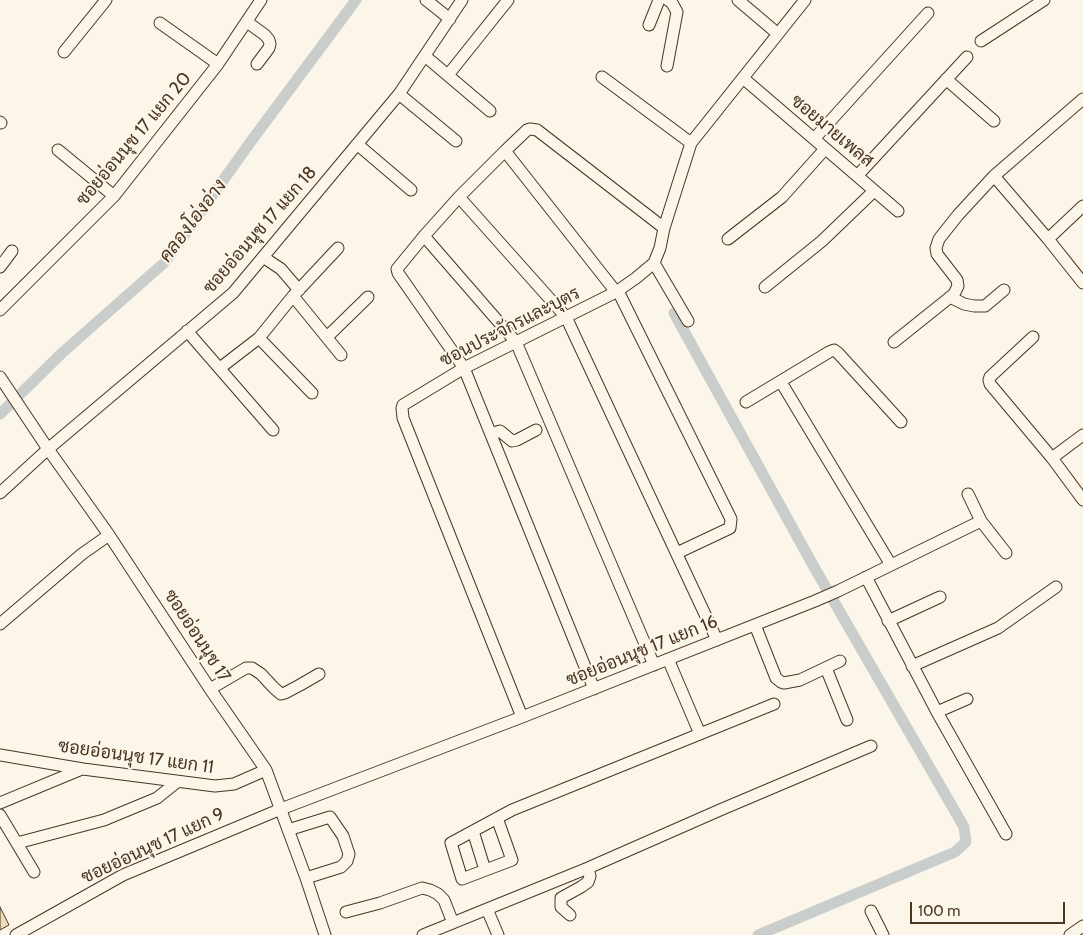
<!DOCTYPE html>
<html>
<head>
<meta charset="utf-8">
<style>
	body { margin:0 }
	#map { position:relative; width:1083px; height:935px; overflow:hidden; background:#fbf6e9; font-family:Cabin,sans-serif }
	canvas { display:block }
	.scale { position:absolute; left:910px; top:902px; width:155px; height:22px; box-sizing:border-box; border:2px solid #4a3520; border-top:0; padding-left:6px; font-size:15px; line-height:18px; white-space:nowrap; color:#4a3520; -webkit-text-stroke:4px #fbf6e9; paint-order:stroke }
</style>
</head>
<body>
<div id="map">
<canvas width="1083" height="935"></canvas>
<div class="scale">100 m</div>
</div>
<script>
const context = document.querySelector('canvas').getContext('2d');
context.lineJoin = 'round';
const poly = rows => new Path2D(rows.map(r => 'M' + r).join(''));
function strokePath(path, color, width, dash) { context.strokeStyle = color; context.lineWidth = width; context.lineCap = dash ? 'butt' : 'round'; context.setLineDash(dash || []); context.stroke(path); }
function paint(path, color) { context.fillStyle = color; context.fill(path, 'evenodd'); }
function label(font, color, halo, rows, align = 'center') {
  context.font = font + ' Cabin,Sarabun,sans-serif'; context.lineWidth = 4; context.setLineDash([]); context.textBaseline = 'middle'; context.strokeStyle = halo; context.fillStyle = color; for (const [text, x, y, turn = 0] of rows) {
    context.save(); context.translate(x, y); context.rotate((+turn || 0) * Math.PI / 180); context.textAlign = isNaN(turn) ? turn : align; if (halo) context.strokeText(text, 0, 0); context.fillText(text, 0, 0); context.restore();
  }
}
strokePath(poly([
	[674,313,814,567,964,827,966,842,955,852,758,935],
	[0,414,62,353,165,262,249,144,356,0]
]), '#c9cecd', 11);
const building = poly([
	[0,907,9,925,0,930,0,907]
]);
paint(building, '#ecdcbc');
strokePath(building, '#4a3520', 1);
const minor = poly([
	[426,0,450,19],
	[738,0,778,34],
	[247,22,265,35,269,40,270,44,269,48,257,64],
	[160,23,218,64],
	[649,25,659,0],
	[981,41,1044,0],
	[64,52,106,0],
	[425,56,490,111],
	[667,66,677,12,672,3,668,0],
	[448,75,508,0],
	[602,77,691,143],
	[743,78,898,211],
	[946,79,994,121],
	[399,94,456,141],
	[0,122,1,123],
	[814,139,928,13],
	[357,144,411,190],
	[58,150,114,196],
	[505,151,616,292],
	[857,176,967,57],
	[994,176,1048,239,1083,283],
	[459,197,566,317,717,640],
	[424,236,516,342,654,665],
	[728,239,782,197,825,149],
	[1048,239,1083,206],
	[263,257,281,269,299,290],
	[654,263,688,321],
	[0,267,12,251],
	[765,287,822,241,874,191],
	[618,291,731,519,730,528,677,553],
	[293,296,341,355],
	[950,297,964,304,974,306,985,306,1004,290],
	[0,310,114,196,218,64,261,0],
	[187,331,273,430],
	[327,337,368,297],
	[1033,337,990,377,989,380,990,384,1052,458,1083,500],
	[259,338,312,393],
	[894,342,954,294,958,286,957,280,937,254,936,248,939,239,958,215,994,176,1083,99],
	[220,368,259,338,293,296,338,248],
	[0,377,48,449,109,535,210,689,266,770,306,878,325,935],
	[781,382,891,565],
	[746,402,829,352,834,350,838,353,901,422],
	[491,434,500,431,512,441,517,440,536,430],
	[1052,458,1083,435],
	[0,493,48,449,233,293,399,94,462,0],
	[981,521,1006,553],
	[866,577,937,712,1006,834],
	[888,621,940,597],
	[0,624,82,554,109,535],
	[755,625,776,678,781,682,784,683,800,680,840,661],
	[668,659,700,734],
	[912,666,998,628,1056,587],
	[826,668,847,720],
	[210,689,246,668,252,668,261,674,274,688,281,694,285,693,300,685,319,674],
	[594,689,464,368,398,273,397,269,424,236,459,197,505,151,527,130,530,129,537,130,664,228],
	[937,712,967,699],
	[522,717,403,418,402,408,403,405,464,368,616,292,636,278,654,263,660,248,664,228,691,143,805,0],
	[0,755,83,769,215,786,234,784,266,770],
	[0,803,82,769],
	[0,815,34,872],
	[497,818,512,860,462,879,451,843,512,810,774,704],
	[288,830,330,817,343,836,349,854,347,861,341,867,306,878],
	[473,831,485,870],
	[17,843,104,820,157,798,177,782],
	[487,909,498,935],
	[871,911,883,935],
	[346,912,380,903,422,888,430,890,438,894,444,900,453,923],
	[570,915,561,907,561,898,581,887,588,882,590,876,588,868],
	[16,935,123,875,281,809,522,717,815,601,838,591,981,521,968,494],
	[423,935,588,868,720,810,871,746],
	[1070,935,1083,926]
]);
strokePath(minor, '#4a3520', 13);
strokePath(minor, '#fbf6e9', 11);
label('18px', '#4a3520', '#fbf6e9', [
	["ซอยมายเพลส",832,131,40],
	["ซอยอ่อนนุช 17 แยก 20",134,139,-50],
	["ซอยอ่อนนุช 17 แยก 18",260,230,-49],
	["ซอนประจักรและบุตร",510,327,-27],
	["ซอยอ่อนนุช 17",197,636,57],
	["ซอยอ่อนนุช 17 แยก 16",642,651,-22],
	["ซอยอ่อนนุช 17 แยก 11",136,757,8],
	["ซอยอ่อนนุช 17 แยก 9",153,846,-25]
]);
label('italic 19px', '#4a3520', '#fbf6e9', [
	["คลองโอ่งอ่าง",193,221,-53]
]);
</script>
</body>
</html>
